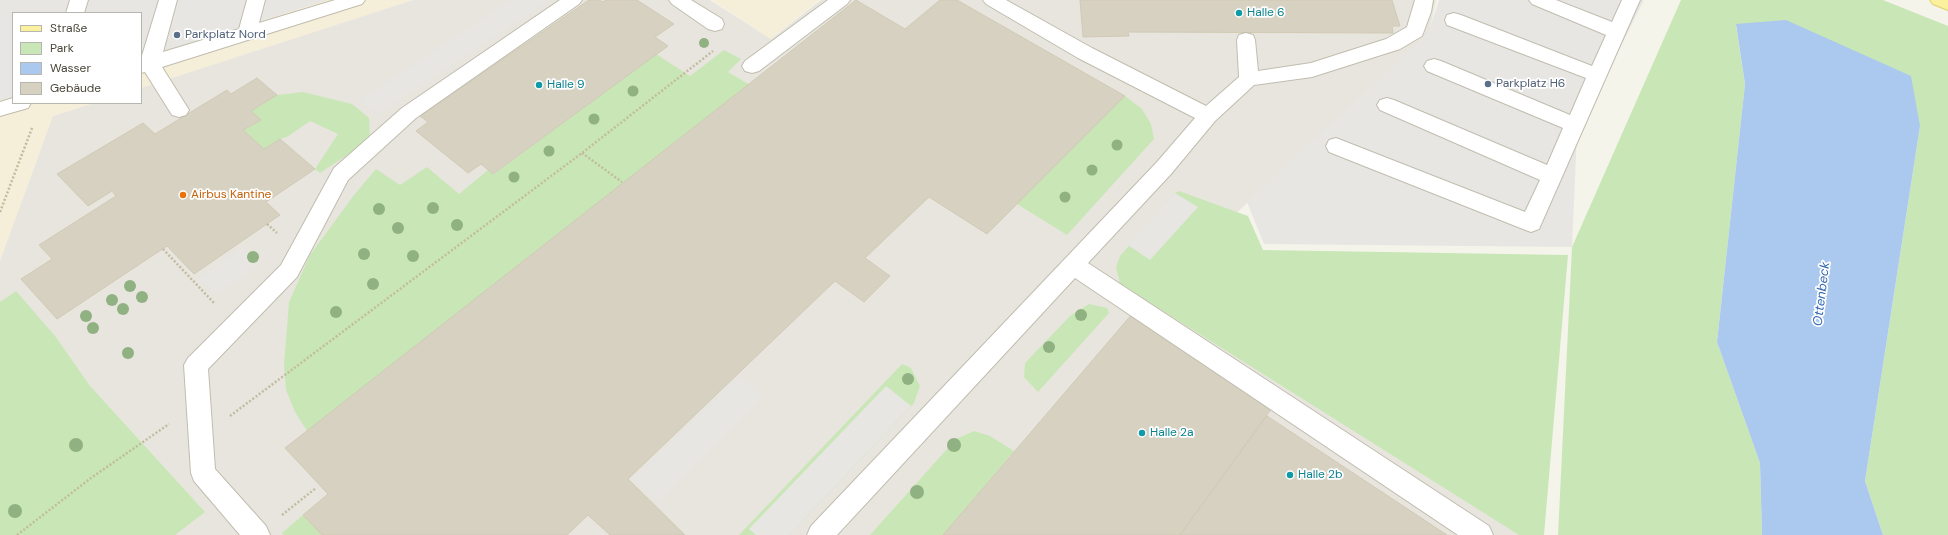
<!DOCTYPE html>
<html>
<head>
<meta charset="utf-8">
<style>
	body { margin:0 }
	#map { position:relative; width:1948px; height:535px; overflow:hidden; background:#f5f4eb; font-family:"DM Sans",sans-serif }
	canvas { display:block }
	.legend { position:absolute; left:12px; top:12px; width:130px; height:92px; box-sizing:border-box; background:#fff; border:1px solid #b6b5b0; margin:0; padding:5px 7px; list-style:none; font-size:12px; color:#494639 }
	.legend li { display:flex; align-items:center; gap:8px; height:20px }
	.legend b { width:20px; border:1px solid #b6b5b0 }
</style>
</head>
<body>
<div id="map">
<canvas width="1948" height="535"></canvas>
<ul class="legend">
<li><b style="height:5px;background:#fbf09e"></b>Straße</li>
<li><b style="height:11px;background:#c9e7b6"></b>Park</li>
<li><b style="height:11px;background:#abc8ef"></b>Wasser</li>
<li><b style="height:11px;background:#d6d1c1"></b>Gebäude</li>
</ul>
</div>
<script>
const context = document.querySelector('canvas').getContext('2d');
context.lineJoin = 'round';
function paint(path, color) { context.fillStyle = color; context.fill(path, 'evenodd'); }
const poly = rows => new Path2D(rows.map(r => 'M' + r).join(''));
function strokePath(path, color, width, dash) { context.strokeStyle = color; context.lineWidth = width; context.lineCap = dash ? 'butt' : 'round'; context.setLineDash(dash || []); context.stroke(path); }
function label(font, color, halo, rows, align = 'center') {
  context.font = font + ' "DM Sans",sans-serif'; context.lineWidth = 3.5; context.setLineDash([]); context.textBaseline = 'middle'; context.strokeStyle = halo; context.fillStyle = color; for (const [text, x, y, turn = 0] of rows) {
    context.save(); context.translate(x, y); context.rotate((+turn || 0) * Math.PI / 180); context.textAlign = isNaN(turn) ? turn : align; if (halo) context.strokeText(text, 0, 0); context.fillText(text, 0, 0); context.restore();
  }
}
paint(poly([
	[0,0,413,0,141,88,141,13,13,13,13,103,94,103,53,116,0,261],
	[712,0,819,0,771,39]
]), '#f5eed8');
paint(poly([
	[413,0,710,0,771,39,821,0,1436,0,1429,34,1158,286,1542,535,0,535,0,261,53,116,94,103,141,103,141,88]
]), '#e8e5df');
paint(poly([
	[1681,0,1883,0,1948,26,1948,535,1883,535,1865,481,1920,126,1736,25,1745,84,1717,342,1760,463,1762,535,1558,535,1572,247],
	[724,50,741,59,728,72,750,85,307,431,295,412,286,390,284,364,289,302,310,255,354,195,376,169,400,185,427,167,459,194,488,170,494,174,656,54,690,76],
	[303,92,352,104,369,118,370,140,320,173,315,169,338,134,310,121,287,137,280,139,264,149,243,130,261,120,251,111,277,95],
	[1125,96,1142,109,1151,124,1154,139,1067,235,1017,204],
	[1179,191,1248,216,1263,250,1568,255,1544,535,1519,535,1120,284,1116,267,1120,256,1175,193],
	[16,291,55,336,90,386,205,512,175,535,0,535,0,302],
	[1089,304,1107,308,1109,313,1038,392,1024,377,1025,363,1071,315],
	[902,364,911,368,920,386,914,403,789,535,739,535],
	[974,431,990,436,1014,451,943,535,870,535,956,439],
	[303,515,322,535,284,535,282,533]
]), '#c9e7b6');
paint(poly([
	[0,0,328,0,141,58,141,13,13,13,13,97,0,101],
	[512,0,549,0,377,114,360,100],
	[1439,0,1644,0,1577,134,1572,247,1264,244,1247,202,1428,34],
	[1175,193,1198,207,1150,260,1128,245],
	[242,248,259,264,217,294,199,279],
	[739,376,764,396,658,501,632,479],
	[886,386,911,406,789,535,756,535,749,529]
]), '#e7e6e2');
paint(poly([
	[1786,20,1911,76,1920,126,1865,481,1883,535,1762,535,1760,463,1717,342,1745,84,1736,24]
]), '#abc8ef');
const building = poly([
	[589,0,599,0,603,2,606,0,637,0,674,24,655,37,668,46,493,174,481,164,468,173,416,131,428,122,420,116,589,0],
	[856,0,905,29,940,0,957,0,1125,96,987,234,929,197,865,258,890,276,864,302,835,281,628,479,685,535,610,535,588,515,567,535,322,535,303,515,328,494,285,448,856,0],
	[1080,0,1392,0,1400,26,1392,26,1393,33,1128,32,1129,36,1083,37,1080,0],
	[257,78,277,95,251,111,261,120,243,130,264,149,280,139,315,169,266,202,280,215,194,274,167,246,57,319,21,279,52,259,39,245,116,196,112,191,88,206,57,174,143,123,155,134,227,90,231,94,257,78],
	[1133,313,1274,405,1180,535,943,535,1133,313],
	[1267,416,1447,535,1180,535,1267,416]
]);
paint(building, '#d6d1c1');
strokePath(building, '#d1cab4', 1);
const minor = poly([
	[70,0,88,0,84,13,66,13,70,0],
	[159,0,177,0,163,52,239,29,247,0,265,0,259,23,335,0,365,0,362,4,162,67,189,110,186,115,179,117,172,115,145,72,141,73,141,59,159,0],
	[560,0,582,0,579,4,416,118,348,180,297,277,208,369,215,469,266,526,270,535,240,535,194,481,191,473,184,365,188,358,281,265,334,168,402,108,560,0],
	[669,0,691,0,722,19,724,24,722,29,715,31,708,29,672,4,669,0],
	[828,0,850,0,847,4,759,71,752,73,745,71,742,66,745,61,828,0],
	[983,0,1006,0,1092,48,1206,106,1239,77,1237,40,1239,35,1246,33,1253,35,1255,40,1258,71,1311,63,1386,39,1407,27,1415,0,1433,0,1431,12,1422,36,1400,49,1312,77,1254,85,1215,121,1171,174,1088,263,1489,526,1493,535,1458,535,1075,278,837,535,807,535,811,526,1157,162,1195,118,1078,58,986,4,983,0],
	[1529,0,1556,0,1612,22,1622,0,1640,0,1539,229,1531,232,1523,229,1329,152,1326,146,1329,140,1336,138,1525,212,1540,180,1380,110,1377,105,1380,100,1387,98,1394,100,1547,165,1563,128,1427,71,1424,66,1427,61,1434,59,1441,61,1570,115,1586,78,1447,25,1445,20,1447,15,1454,13,1461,15,1592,66,1606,35,1532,4,1529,0],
	[13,98,13,103,31,103,28,108,0,116,0,102,13,98]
]);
const major = poly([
	[1930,0,1948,0,1948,10,1933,4,1930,0]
]);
strokePath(minor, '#c0bdae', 2);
strokePath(major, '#e0d16e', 2);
strokePath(poly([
	[582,153,622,182],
	[0,212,32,128],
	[267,224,277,233],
	[163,249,215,304],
	[230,416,582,153,713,51],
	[282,515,316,488],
	[17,535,91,478,169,424]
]), '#c2bb9f', 2.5, [2, 2]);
paint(minor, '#fff');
paint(major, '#fbf09e');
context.fillStyle = '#90b182';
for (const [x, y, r] of [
	[704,43,5],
	[633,91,5.5],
	[594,119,5.5],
	[1117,145,5.5],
	[549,151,5.5],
	[1092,170,5.5],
	[514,177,5.5],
	[1065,197,5.5],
	[433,208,6],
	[379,209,6],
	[457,225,6],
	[398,228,6],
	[364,254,6],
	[413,256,6],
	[253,257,6],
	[373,284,6],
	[130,286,6],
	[142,297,6],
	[112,300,6],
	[123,309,6],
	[336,312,6],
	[1081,315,6],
	[86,316,6],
	[93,328,6],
	[1049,347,6],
	[128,353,6],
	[908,379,6],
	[76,445,7],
	[954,445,7],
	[917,492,7],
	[15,511,7]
]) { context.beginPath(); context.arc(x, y, r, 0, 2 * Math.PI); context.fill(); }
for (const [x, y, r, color] of [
	[1239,13,4,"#0f9aa8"],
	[177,35,4,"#5c6f8a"],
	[1488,84,4,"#5c6f8a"],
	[539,85,4,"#0f9aa8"],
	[183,195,4,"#e8710a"],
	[1142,433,4,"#0f9aa8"],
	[1290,475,4,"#0f9aa8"]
]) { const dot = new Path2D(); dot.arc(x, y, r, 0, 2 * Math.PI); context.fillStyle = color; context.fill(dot); strokePath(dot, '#fff', 1.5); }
label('12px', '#0d838f', '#fff', [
	["Halle 6",1247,13],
	["Halle 9",547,85],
	["Halle 2a",1150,433],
	["Halle 2b",1298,475]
], 'left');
label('12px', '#4e5e75', '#fff', [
	["Parkplatz Nord",185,35],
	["Parkplatz H6",1496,84]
], 'left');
label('12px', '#c56008', '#fff', [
	["Airbus Kantine",191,195]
], 'left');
label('italic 13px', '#3569b3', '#fff', [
	["Ottenbeck",1822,294,-83]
]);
</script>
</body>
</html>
